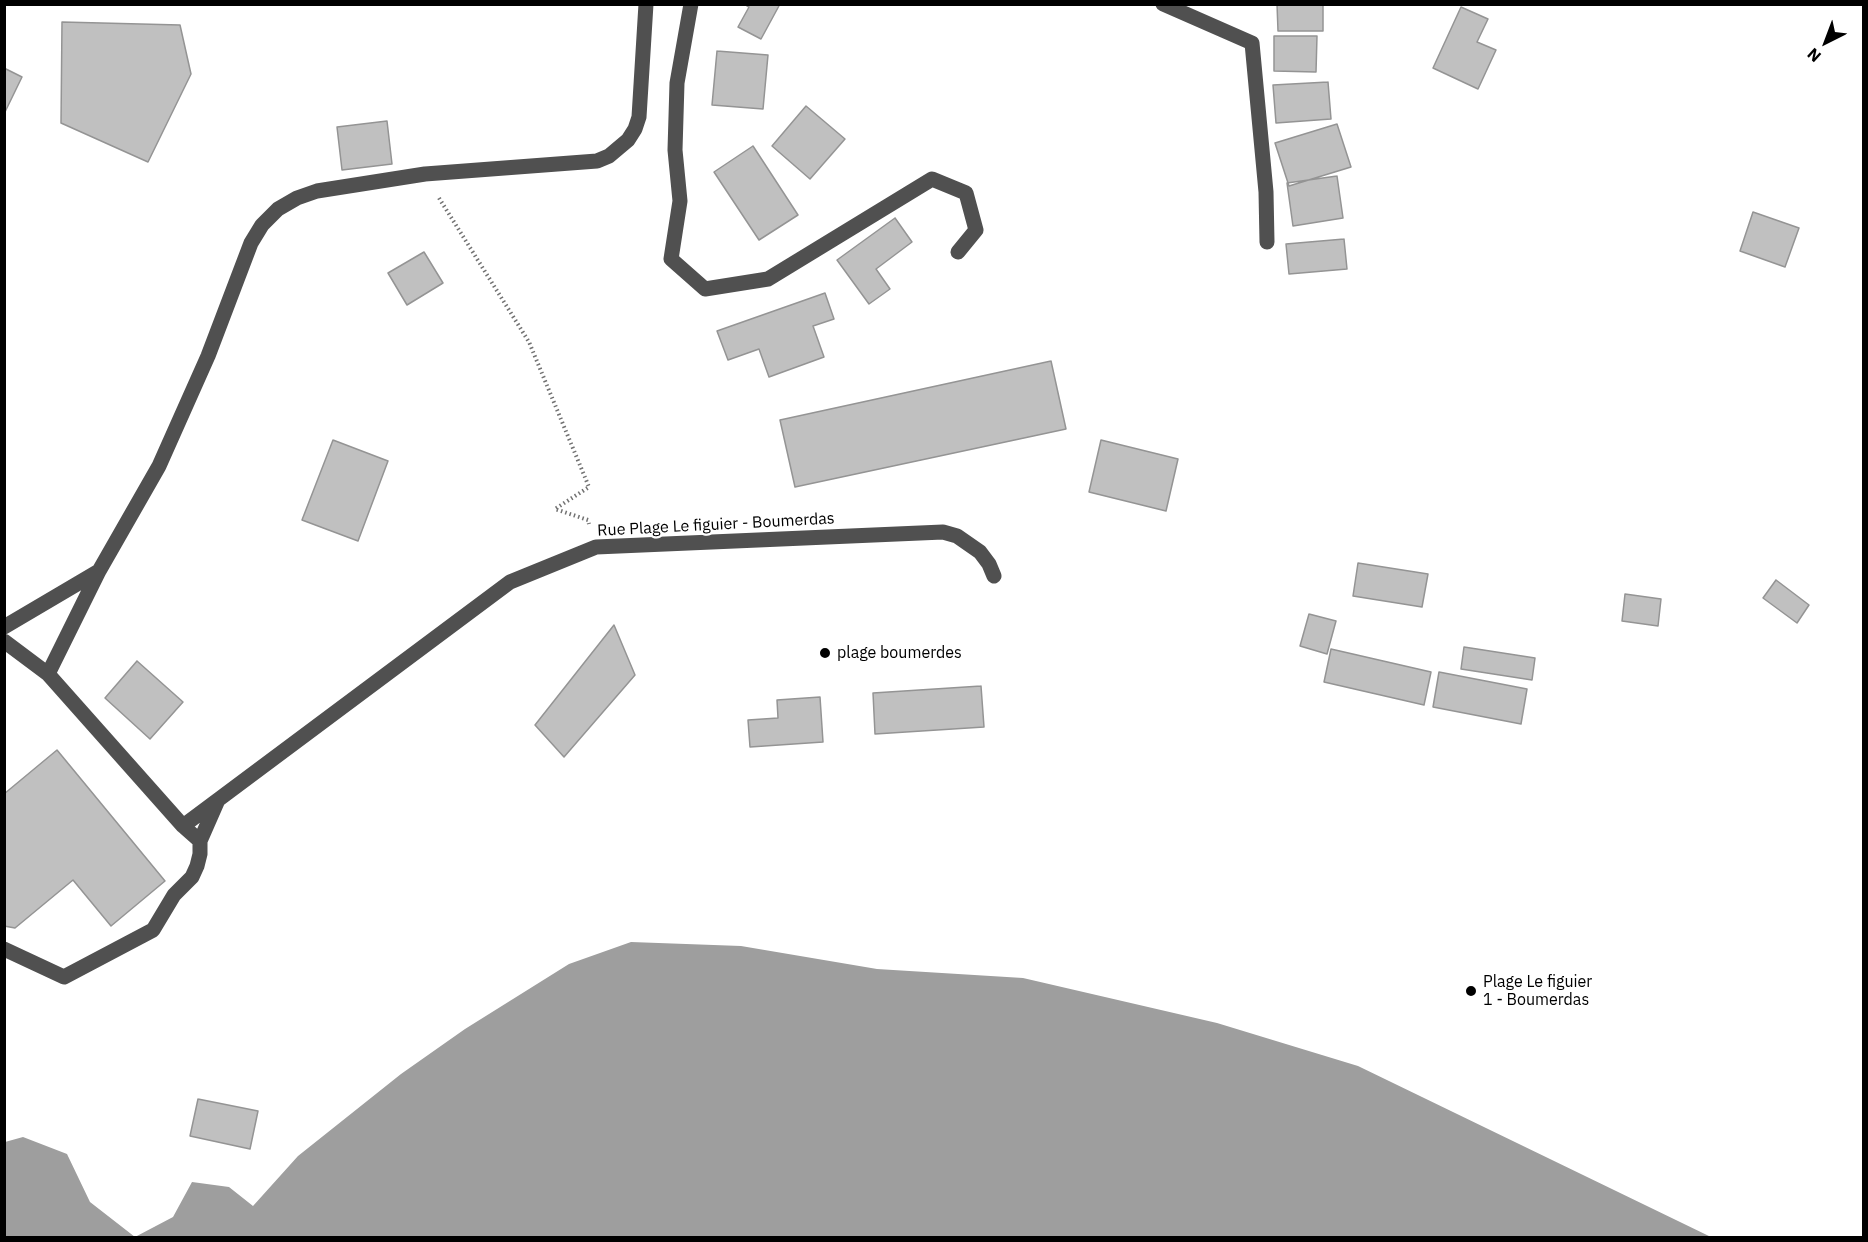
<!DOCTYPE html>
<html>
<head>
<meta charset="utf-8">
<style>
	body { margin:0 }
	#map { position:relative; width:1868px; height:1242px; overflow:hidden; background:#fff; font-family:"IBM Plex Sans",sans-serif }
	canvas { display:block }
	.frame { position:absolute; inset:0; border:6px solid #000; pointer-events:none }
	.north { position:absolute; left:1796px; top:12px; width:60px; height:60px; -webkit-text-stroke:4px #fff; paint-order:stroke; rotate:222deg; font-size:16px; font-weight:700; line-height:24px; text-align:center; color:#000 }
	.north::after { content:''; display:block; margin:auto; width:21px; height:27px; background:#000; clip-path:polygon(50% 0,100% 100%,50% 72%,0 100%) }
</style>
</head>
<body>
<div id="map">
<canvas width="1868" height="1242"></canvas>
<div class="frame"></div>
<div class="north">N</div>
</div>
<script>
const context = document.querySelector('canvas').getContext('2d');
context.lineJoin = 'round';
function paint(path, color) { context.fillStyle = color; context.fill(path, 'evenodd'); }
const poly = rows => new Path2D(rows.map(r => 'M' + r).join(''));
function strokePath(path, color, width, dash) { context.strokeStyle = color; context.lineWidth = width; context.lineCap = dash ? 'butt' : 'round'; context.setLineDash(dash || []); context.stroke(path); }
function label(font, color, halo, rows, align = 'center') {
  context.font = font + ' "IBM Plex Sans",sans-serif'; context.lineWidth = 4.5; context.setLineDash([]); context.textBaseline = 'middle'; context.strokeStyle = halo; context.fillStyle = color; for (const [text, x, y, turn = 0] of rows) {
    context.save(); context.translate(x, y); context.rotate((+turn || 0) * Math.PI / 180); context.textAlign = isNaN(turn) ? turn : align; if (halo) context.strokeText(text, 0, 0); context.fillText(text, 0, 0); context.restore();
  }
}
paint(poly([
	[631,942,741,946,877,969,1023,978,1217,1023,1358,1066,1711,1237,5,1237,5,1142,23,1137,67,1154,90,1202,135,1237,173,1217,192,1182,229,1187,253,1206,298,1156,401,1074,465,1029,569,964]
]), '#9e9e9e');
const building = poly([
	[744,4,780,4,761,39,738,27,749,7,744,4],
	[1277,4,1323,4,1323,31,1278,31,1277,4],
	[1461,7,1488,19,1477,42,1496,50,1478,89,1433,68,1461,7],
	[62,22,180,25,191,74,148,162,61,123,62,22],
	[1274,36,1317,36,1316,72,1274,71,1274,36],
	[717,51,768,55,763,109,712,105,717,51],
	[4,68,22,77,4,114,4,68],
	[1328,82,1331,119,1276,123,1273,85,1328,82],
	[806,106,845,139,810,179,772,146,806,106],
	[387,121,392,164,342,170,337,127,387,121],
	[1337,124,1351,167,1289,186,1275,143,1337,124],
	[753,146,798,215,759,240,714,172,753,146],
	[1337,176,1343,218,1293,226,1287,183,1337,176],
	[1753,212,1799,228,1785,267,1740,251,1753,212],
	[895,218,912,242,876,269,890,289,869,304,837,260,895,218],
	[1344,239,1347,269,1289,274,1286,244,1344,239],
	[424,252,443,283,407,305,388,273,424,252],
	[825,293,834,319,813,326,824,357,769,377,759,349,728,360,717,331,825,293],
	[1051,361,1066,429,795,487,780,420,1051,361],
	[333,440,388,461,358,541,302,520,333,440],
	[1101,440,1178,459,1166,511,1089,492,1101,440],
	[1358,563,1428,574,1422,607,1353,596,1358,563],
	[1776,580,1809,605,1797,623,1763,598,1776,580],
	[1625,594,1661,599,1658,626,1622,621,1625,594],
	[1309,614,1336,621,1327,654,1300,646,1309,614],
	[614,625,635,675,564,757,535,725,614,625],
	[1464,647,1535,658,1532,680,1461,669,1464,647],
	[1331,649,1431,672,1424,705,1324,682,1331,649],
	[137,661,183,702,150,739,105,698,137,661],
	[1439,672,1527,689,1521,724,1433,707,1439,672],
	[981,686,984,727,875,734,873,693,981,686],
	[820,697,823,742,750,747,748,720,778,718,777,700,820,697],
	[57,750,165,881,111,926,73,880,15,928,4,926,4,794,57,750],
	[198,1099,258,1111,250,1149,190,1136,198,1099]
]);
paint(building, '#c0c0c0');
strokePath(building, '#949494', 1.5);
strokePath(poly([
	[439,198,529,342,589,487,555,509,588,520,589,524]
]), '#727272', 4, [1.5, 3]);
strokePath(poly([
	[691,4,677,83,675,150,680,201,671,259,705,289,768,279,932,179,966,193,976,230,958,252],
	[1163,4,1252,43,1266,192,1267,242],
	[4,627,99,571],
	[4,641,48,674,183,826,200,841,200,854,197,866,192,877,174,895,153,930,64,977,4,949],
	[48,674,99,571,159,466,208,356,251,243,262,225,278,209,297,198,317,191,425,174,597,161,609,156,628,140,635,129,639,117,646,4],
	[183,826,510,582,596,547,943,532,957,536,980,552,989,564,994,576],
	[200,841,218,800]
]), '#505050', 15);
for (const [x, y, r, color] of [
	[825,653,6,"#000"],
	[1471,991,6,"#000"]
]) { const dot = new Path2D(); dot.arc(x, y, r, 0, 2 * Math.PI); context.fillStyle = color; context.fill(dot); strokePath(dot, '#fff', 2); }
label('16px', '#000', '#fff', [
	["Rue Plage Le figuier - Boumerdas",716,525,-3]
]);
label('16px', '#000', '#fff', [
	["plage boumerdes",837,653],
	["Plage Le figuier",1483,982],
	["1 - Boumerdas",1483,1000]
], 'left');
</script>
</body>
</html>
